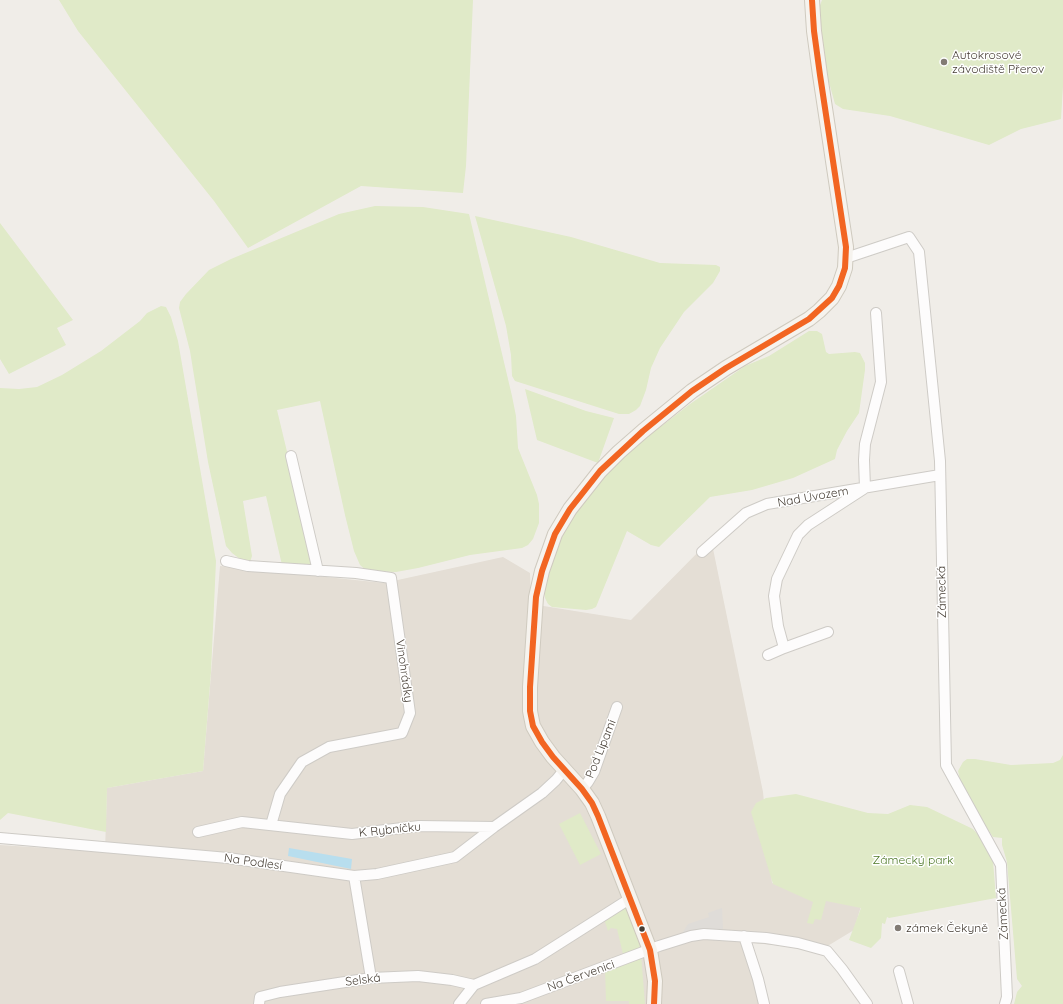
<!DOCTYPE html>
<html>
<head>
<meta charset="utf-8">
<style>
	body { margin:0 }
	canvas { display:block; background:#f0ede8 }
</style>
</head>
<body>
<canvas width="1063" height="1004"></canvas>
<script>
const context = document.querySelector('canvas').getContext('2d');
context.lineJoin = 'round';
function paint(path, color) { context.fillStyle = color; context.fill(path, 'evenodd'); }
const poly = rows => new Path2D(rows.map(r => 'M' + r).join(''));
function strokePath(path, color, width, dash) { context.strokeStyle = color; context.lineWidth = width; context.lineCap = dash ? 'butt' : 'round'; context.setLineDash(dash || []); context.stroke(path); }
function label(font, color, halo, rows, align = 'center') {
  context.font = font + ' Quicksand,sans-serif'; context.lineWidth = 3; context.setLineDash([]); context.textBaseline = 'middle'; context.strokeStyle = halo; context.fillStyle = color; for (const [text, x, y, turn = 0] of rows) {
    context.save(); context.translate(x, y); context.rotate((+turn || 0) * Math.PI / 180); context.textAlign = isNaN(turn) ? turn : align; if (halo) context.strokeText(text, 0, 0); context.fillText(text, 0, 0); context.restore();
  }
}
paint(poly([
	[711,539,763,792,772,883,861,906,854,930,816,953,796,947,752,943,747,950,759,1004,0,1004,0,845,105,852,107,788,203,771,220,566,384,583,503,557,530,573,531,604,631,620]
]), '#e4ded5');
paint(poly([
	[59,0,473,0,466,166,463,193,361,186,248,248,214,201,78,31],
	[822,0,1063,0,1063,86,1061,119,1021,129,989,145,890,116,843,109,835,104,827,75,819,8],
	[375,206,423,207,469,214,512,396,516,416,518,448,537,495,539,504,539,523,533,539,528,545,522,548,470,555,418,568,396,572,367,571,360,565,354,551,345,515,320,401,277,410,296,489,312,567,282,565,266,496,243,501,252,556,250,562,244,562,232,553,226,546,208,462,190,351,179,308,180,302,186,294,209,270,231,259,339,214],
	[475,216,571,237,660,263,716,265,720,267,720,271,713,283,684,312,660,348,651,368,646,390,640,406,636,410,629,414,619,414,515,381,512,376,511,355,506,326],
	[0,223,73,320,57,328,66,345,9,374,0,359],
	[161,306,166,307,171,317,178,341,216,561,211,672,203,771,107,788,106,832,8,813,0,820,0,388,19,389,37,387,62,375,101,351,140,321,147,313],
	[809,331,817,331,822,334,826,352,829,354,855,352,860,353,865,363,865,370,859,413,847,431,837,450,835,459,793,478,752,490,710,497,659,547,651,545,627,531,596,607,592,609,586,610,552,607,548,604,545,598,544,588,546,573,563,533,574,515,609,470,649,433,663,425,690,404,745,366,769,356],
	[525,389,586,411,614,418,598,463,537,440],
	[1063,755,1063,1004,1014,1004,1017,992,1022,986,1017,979,1007,862,1002,845,1002,838,993,837,972,806,961,784,958,771,963,762,967,759,975,759,1011,765,1053,763,1060,760],
	[796,794,868,813,888,814,910,805,927,807,973,829,986,844,993,861,996,898,889,918,887,917,885,924,882,923,881,938,871,948,849,940,861,908,826,901,821,920,815,919,813,924,807,923,813,902,773,884,751,812,756,803,766,798],
	[580,813,601,854,580,865,559,824],
	[626,906,638,939,641,952,624,958,617,929,611,928,608,931,604,919],
	[641,954,645,1004,629,1004,629,1001,606,1001,605,967]
]), '#e0eac8');
paint(poly([
	[722,908,723,929,682,934,688,924,709,917,708,913]
]), '#dfdcd8');
paint(poly([
	[289,848,352,859,351,869,288,856]
]), '#b8deee');
const minor = poly([
	[846,258,909,237,919,252,940,461,946,765,1001,865,1007,997,1005,1004],
	[291,456,318,571],
	[702,552,746,513,767,504,940,475],
	[226,561,248,566,356,573,391,578,410,713,402,733,329,747,302,762,280,794,271,825],
	[828,632,784,648,778,626,774,596,777,579,798,535,808,525,865,488,864,460,865,444,881,382,876,313],
	[768,655,784,648],
	[582,789,588,782,594,772,617,707],
	[198,832,242,822,352,834,419,826,494,827],
	[0,838,228,858,354,876,377,874,455,857,494,827,542,793,556,780,564,770],
	[354,876,371,978],
	[744,936,758,979,764,1004],
	[899,971,908,1004],
	[259,1004,260,997,280,992,371,978,418,976,452,980,474,985],
	[459,1004,474,985,535,959,631,898],
	[486,1004,521,998,659,946,691,936,704,934,766,938,798,943,827,951,842,969,867,1004]
]);
const secondary = poly([
	[654,1004,655,981,650,950,598,816,592,803,582,789,553,757,542,742,533,726,530,711,530,687,536,597,542,571,555,534,570,509,600,471,619,452,643,431,692,391,726,368,809,319,819,311,832,298,839,286,845,268,846,247,820,75,814,31,812,0]
]);
strokePath(minor, '#cecbc6', 12);
strokePath(secondary, '#cfcabf', 16);
strokePath(minor, '#fdfcfc', 10);
strokePath(secondary, '#f6f3ee', 14);
strokePath(poly([
	[654,1004,655,981,650,950,598,816,592,803,582,789,553,757,542,742,533,726,530,711,530,687,536,597,542,571,555,534,570,509,600,471,643,431,692,391,726,368,809,319,832,298,839,286,845,268,846,247,820,75,814,31,812,0]
]), '#f26522', 6);
for (const [x, y, r, color] of [
	[944,62,4,"#827b74"],
	[898,928,4,"#827b74"],
	[642,929,3.5,"#463e35"]
]) { const dot = new Path2D(); dot.arc(x, y, r, 0, 2 * Math.PI); context.fillStyle = color; context.fill(dot); strokePath(dot, '#fff', 1.5); }
label('12px', '#463e35', '#fff', [
	["Autokrosové",952,55],
	["závodiště Přerov",952,69],
	["zámek Čekyně",906,928]
], 'left');
label('12px', '#463e35', '#fff', [
	["Nad Úvozem",813,497,-10],
	["Zámecká",942,592,-91],
	["Vinohrádky",404,671,82],
	["Pod Lipami",601,749,-68],
	["K Rybníčku",390,830,-6],
	["Na Podlesí",253,862,8],
	["Zámecká",1003,914,-93],
	["Na Červenici",581,976,-20],
	["Selská",363,980,-7]
]);
label('12px', '#4d7827', '#fff', [
	["Zámecký park",913,860]
]);
</script>
</body>
</html>
